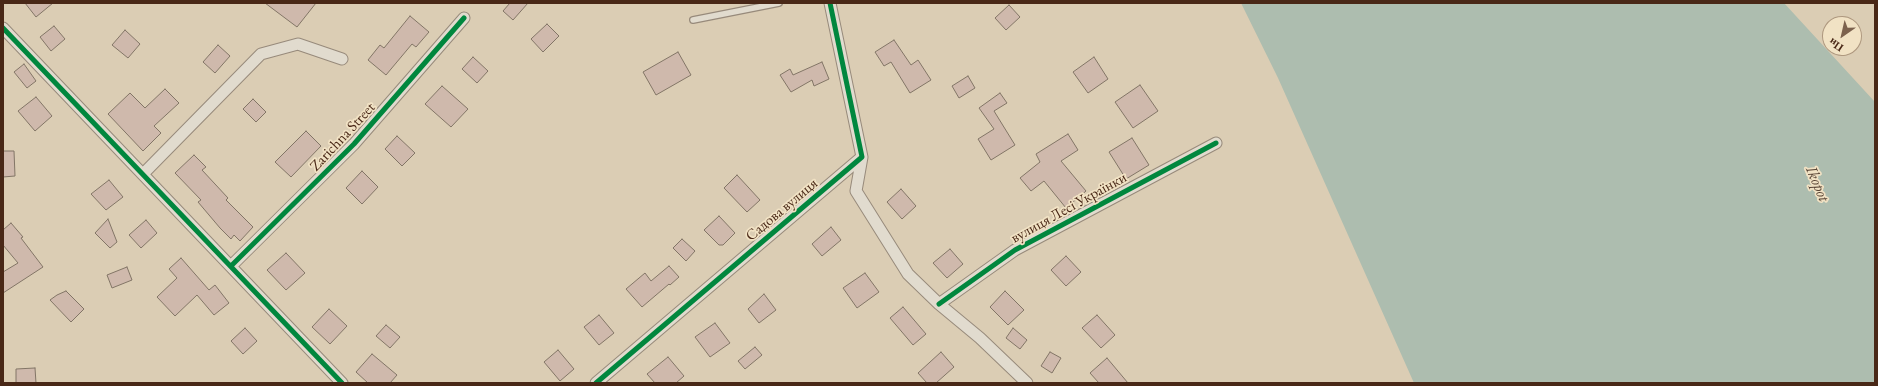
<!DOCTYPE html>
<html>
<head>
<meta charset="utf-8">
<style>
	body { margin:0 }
	#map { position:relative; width:1878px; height:386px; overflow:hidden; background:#dbcdb4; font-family:"EB Garamond",serif }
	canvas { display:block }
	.frame { position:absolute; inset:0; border:4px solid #492817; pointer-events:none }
	.north { position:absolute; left:1822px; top:16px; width:40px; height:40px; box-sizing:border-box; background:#f1e2c4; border:1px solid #ae987f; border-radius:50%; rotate:214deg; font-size:11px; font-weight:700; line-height:16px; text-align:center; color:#492817 }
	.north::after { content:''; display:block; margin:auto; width:14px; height:18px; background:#7c624e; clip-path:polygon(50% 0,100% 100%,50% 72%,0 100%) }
</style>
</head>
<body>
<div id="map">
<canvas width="1878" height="386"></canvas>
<div class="frame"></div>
<div class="north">Пн</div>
</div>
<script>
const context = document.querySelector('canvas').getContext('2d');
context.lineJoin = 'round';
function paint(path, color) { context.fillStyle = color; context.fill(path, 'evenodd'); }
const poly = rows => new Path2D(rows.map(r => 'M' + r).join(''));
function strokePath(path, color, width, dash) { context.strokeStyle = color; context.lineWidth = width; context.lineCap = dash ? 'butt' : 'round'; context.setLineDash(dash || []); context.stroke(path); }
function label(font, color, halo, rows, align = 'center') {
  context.font = font + ' "EB Garamond",serif'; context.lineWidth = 3.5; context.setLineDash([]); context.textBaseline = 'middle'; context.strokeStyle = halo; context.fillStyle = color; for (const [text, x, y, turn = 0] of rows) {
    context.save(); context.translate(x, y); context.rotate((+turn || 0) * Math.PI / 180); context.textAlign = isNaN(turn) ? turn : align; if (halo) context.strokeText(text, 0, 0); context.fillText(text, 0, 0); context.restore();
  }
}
paint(poly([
	[1241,3,1784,3,1875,102,1875,383,1414,383,1278,78]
]), '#adbdaf');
const building = poly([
	[25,3,53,3,36,17,25,3],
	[265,3,316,3,297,27,265,3],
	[510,3,528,3,513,20,503,11,510,3],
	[1009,5,1020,17,1006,30,995,18,1009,5],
	[410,16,429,32,416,47,412,44,386,75,368,60,380,45,384,48,410,16],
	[547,24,559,36,543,52,531,39,547,24],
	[54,26,65,39,51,51,40,37,54,26],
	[125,30,140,44,128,58,112,45,125,30],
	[894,40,911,65,918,60,931,80,910,93,891,62,884,66,875,52,894,40],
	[218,45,230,56,215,73,203,62,218,45],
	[678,52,691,75,656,95,643,72,678,52],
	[473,57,488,71,477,83,462,69,473,57],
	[1094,57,1108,79,1088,93,1073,72,1094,57],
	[822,62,829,79,814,86,812,80,791,92,780,75,790,69,793,75,822,62],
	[24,64,36,81,27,88,14,72,24,64],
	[968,76,975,88,959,98,952,86,968,76],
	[1140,85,1158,111,1133,128,1115,102,1140,85],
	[442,86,468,109,451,127,425,104,442,86],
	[165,89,179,103,154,126,161,133,143,151,108,114,130,93,145,108,165,89],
	[1000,93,1007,103,994,111,1015,145,991,160,978,139,994,129,979,108,1000,93],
	[36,97,52,116,35,131,18,111,36,97],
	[253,99,266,112,256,122,243,109,253,99],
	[306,131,321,146,291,177,275,162,306,131],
	[1068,134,1078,150,1061,161,1086,191,1066,208,1044,181,1031,191,1020,178,1040,162,1036,154,1068,134],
	[397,136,415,153,402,166,385,149,397,136],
	[1132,138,1149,165,1126,179,1109,152,1132,138],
	[3,151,14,151,15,176,3,177,3,151],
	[194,155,206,167,202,170,228,198,226,200,253,227,240,241,234,235,231,239,220,228,198,202,201,200,175,173,194,155],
	[362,171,378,187,362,204,346,188,362,171],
	[737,175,760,200,747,212,724,188,737,175],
	[109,180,123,197,106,210,91,194,109,180],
	[901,189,916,206,902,219,887,202,901,189],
	[719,216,735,233,723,245,719,245,704,230,719,216],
	[108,219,117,242,110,248,95,233,108,219],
	[146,220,157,233,141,248,129,235,146,220],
	[11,223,23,237,21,238,43,267,3,293,3,272,18,263,3,245,3,230,11,223],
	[831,227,841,240,822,256,812,244,831,227],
	[682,239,695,251,686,261,673,248,682,239],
	[950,249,963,264,947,278,933,263,950,249],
	[286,253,305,273,286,290,267,270,286,253],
	[1066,256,1081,272,1066,286,1051,270,1066,256],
	[181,258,209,290,215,285,229,303,214,315,197,295,175,316,157,297,177,278,169,269,181,258],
	[669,266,679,277,670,285,669,284,642,307,626,289,645,273,651,281,669,266],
	[127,267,132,280,112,288,107,275,127,267],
	[865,273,879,292,857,308,843,288,865,273],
	[66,291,84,309,71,322,50,300,57,295,66,291],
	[1005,291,1024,310,1008,325,990,307,1005,291],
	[764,294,776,310,759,323,748,309,764,294],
	[903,307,926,334,913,345,890,318,903,307],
	[329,309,347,326,330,344,312,327,329,309],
	[599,315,614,333,599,345,584,327,599,315],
	[1097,315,1115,335,1101,348,1082,328,1097,315],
	[715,323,730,343,710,357,695,337,715,323],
	[386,325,400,337,390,348,376,336,386,325],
	[245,328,257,341,243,354,231,341,245,328],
	[1013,328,1027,340,1020,349,1006,338,1013,328],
	[755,347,762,355,745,369,738,361,755,347],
	[558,350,574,369,560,381,544,362,558,350],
	[941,352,954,367,936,383,927,383,918,373,941,352],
	[1050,352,1061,358,1052,373,1041,366,1050,352],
	[372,354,397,375,390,383,368,383,356,372,372,354],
	[668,357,684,376,676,383,655,383,647,374,668,357],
	[1107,358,1128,383,1099,383,1090,373,1107,358],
	[35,368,36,383,16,383,16,369,35,368]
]);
paint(building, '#cfb9ac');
strokePath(building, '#827566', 1);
const service = poly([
	[693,20,779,3]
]);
const minor = poly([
	[3,28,342,383],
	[862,157,856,191,908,274,939,304,980,338,1027,383],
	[143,174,261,54,298,44,342,59],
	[231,266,354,144,464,18],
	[939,304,1015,250,1216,143],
	[596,383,862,157,830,3]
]);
strokePath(service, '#978a7b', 8);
strokePath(minor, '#978a7b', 13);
strokePath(service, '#e1dbce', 5.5);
strokePath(minor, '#e1dbce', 11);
strokePath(poly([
	[3,28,342,383],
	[231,266,354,144,464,18],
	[939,304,1015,250,1216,143],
	[596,383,862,157,830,3]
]), '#00873e', 5);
label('15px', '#492817', '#f1e2c4', [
	["Zarichna Street",343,137,-47],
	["вулиця Лесі Українки",1069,208,-29],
	["Садова вулиця",782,210,-40]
]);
label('italic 16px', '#594435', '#f1e2c4', [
	["Ikopot",1817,184,67]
]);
</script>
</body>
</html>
